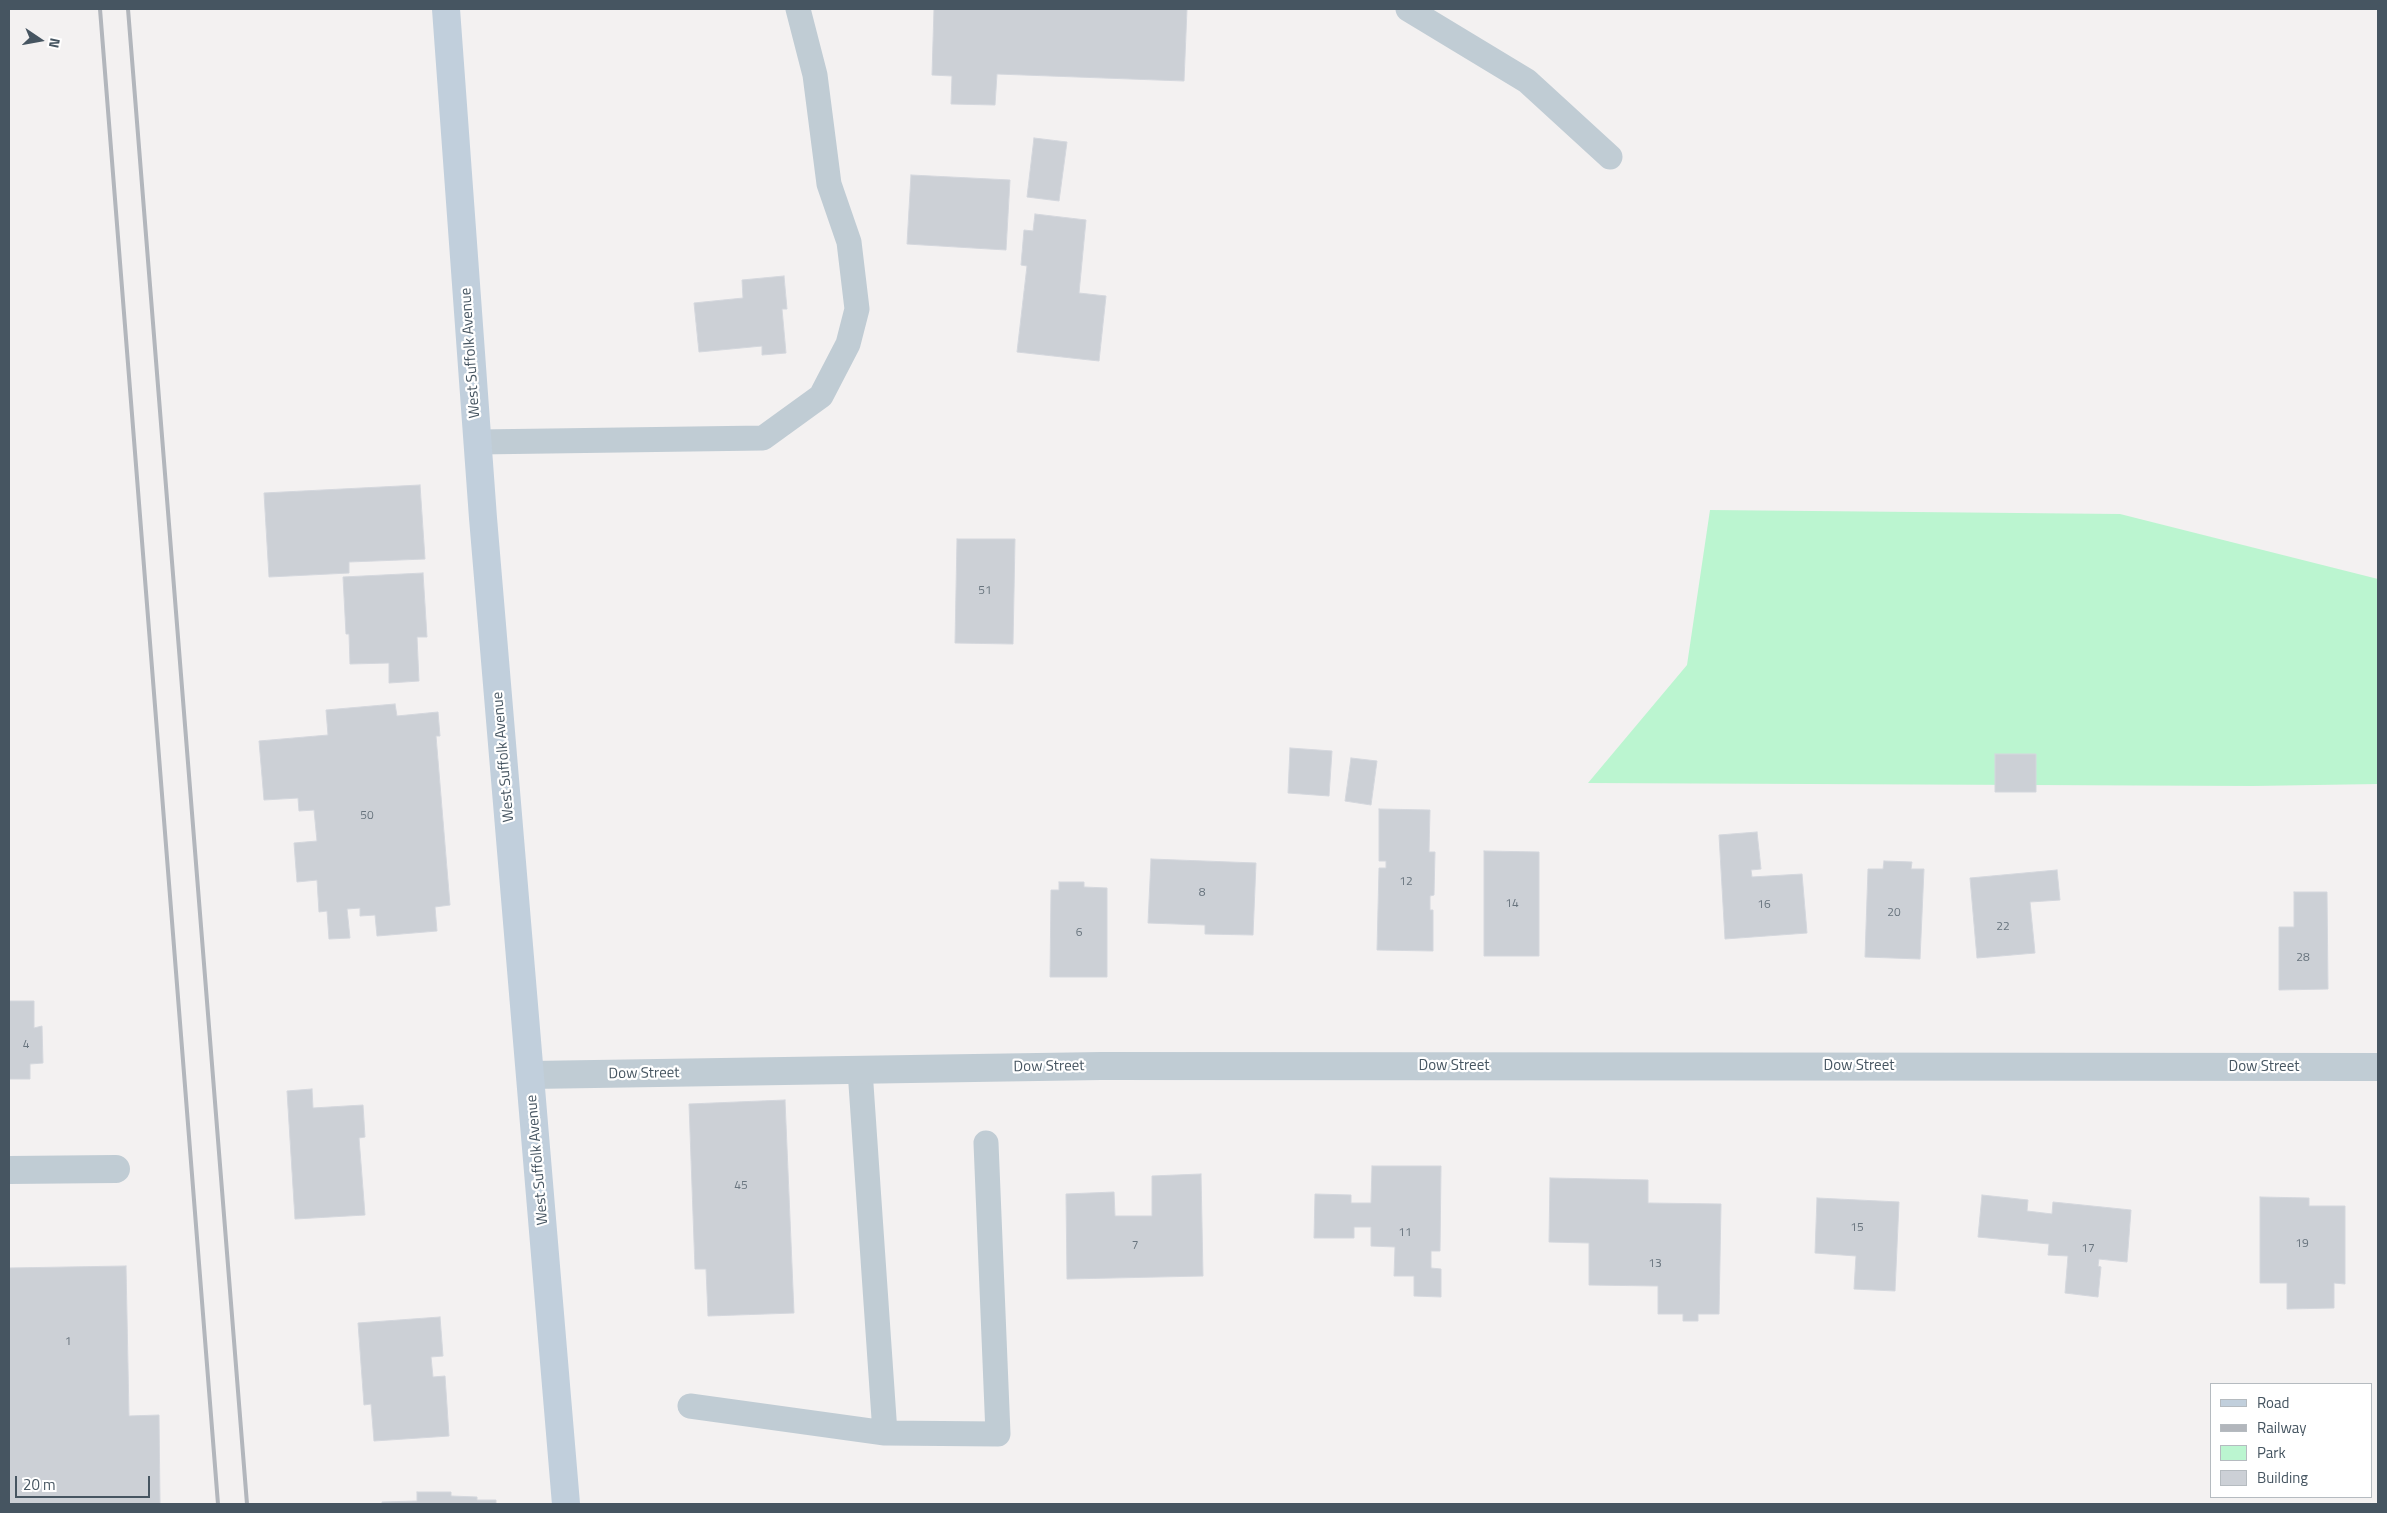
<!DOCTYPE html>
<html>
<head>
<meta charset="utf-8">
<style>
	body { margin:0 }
	#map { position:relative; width:2387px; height:1513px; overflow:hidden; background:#f3f1f1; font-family:"Titillium Web",sans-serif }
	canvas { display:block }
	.frame { position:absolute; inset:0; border:10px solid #465561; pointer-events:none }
	.legend { position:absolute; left:2210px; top:1383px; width:162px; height:115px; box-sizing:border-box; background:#fff; border:1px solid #b5bbc0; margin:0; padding:6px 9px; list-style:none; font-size:15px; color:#465561 }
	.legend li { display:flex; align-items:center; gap:10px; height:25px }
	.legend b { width:25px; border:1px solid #b5bbc0 }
	.north { position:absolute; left:15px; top:15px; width:50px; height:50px; -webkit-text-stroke:4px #fff; paint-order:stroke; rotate:102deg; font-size:14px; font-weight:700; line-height:20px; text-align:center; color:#465561 }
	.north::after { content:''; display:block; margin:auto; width:18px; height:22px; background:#465561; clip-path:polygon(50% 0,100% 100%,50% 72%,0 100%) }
	.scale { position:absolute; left:15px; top:1476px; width:135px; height:22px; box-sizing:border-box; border:2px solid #465561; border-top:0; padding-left:6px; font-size:15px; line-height:18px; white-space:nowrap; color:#465561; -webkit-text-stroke:4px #fff; paint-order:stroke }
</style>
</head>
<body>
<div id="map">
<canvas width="2387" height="1513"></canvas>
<div class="frame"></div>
<ul class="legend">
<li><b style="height:6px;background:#c1cfdc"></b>Road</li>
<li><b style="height:6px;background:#b2b6bc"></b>Railway</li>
<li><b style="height:14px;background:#bbf5d0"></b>Park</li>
<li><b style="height:14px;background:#ccd0d6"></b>Building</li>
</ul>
<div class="north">N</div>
<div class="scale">20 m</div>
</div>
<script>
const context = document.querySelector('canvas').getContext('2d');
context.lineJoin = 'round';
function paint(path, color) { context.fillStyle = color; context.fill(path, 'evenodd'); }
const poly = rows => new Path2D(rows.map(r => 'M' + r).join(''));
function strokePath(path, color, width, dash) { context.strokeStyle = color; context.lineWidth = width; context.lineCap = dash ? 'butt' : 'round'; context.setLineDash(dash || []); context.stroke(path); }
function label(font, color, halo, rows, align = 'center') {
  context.font = font + ' "Titillium Web",sans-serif'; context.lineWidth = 4.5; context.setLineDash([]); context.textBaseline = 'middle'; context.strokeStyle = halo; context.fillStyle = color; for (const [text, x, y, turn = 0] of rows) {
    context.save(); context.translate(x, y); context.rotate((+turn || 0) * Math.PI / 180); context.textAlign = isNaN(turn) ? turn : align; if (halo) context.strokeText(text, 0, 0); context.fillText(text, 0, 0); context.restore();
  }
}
paint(poly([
	[1710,510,2120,514,2378,579,2378,784,2253,786,1588,783,1687,665]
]), '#bbf5d0');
const building = poly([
	[934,9,1187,9,1184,81,997,74,995,105,951,104,952,76,932,75,934,9],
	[1034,138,1067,142,1059,201,1027,197,1034,138],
	[911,175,1010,180,1006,250,907,244,911,175],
	[1035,214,1086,220,1079,293,1106,296,1099,361,1017,352,1027,266,1021,265,1024,230,1033,231,1035,214],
	[784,276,787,309,782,309,786,353,762,355,762,346,699,352,694,303,743,298,742,280,784,276],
	[420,485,425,559,349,562,349,573,269,577,264,493,420,485],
	[957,539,1015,539,1013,644,955,643,957,539],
	[423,573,427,637,417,637,419,681,389,683,389,663,350,664,349,634,346,634,343,577,423,573],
	[395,704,397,716,438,712,440,736,436,736,450,905,435,907,437,931,377,936,375,915,360,916,360,908,347,909,350,938,329,939,327,911,319,912,317,880,297,882,294,843,317,841,314,810,299,811,298,798,264,800,259,741,328,735,326,710,395,704],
	[1290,748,1332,751,1329,796,1288,793,1290,748],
	[1995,754,2036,754,2036,792,1995,792,1995,754],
	[1351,758,1377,761,1371,805,1345,801,1351,758],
	[1379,809,1430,810,1429,852,1435,852,1434,895,1430,896,1430,910,1433,910,1433,951,1377,950,1379,868,1386,868,1386,861,1379,861,1379,809],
	[1757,832,1761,869,1751,870,1752,877,1802,874,1807,933,1725,939,1719,835,1757,832],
	[1484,851,1539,852,1539,956,1484,956,1484,851],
	[1151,859,1256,863,1253,935,1205,934,1205,925,1148,923,1151,859],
	[1884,861,1912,862,1911,869,1924,869,1920,959,1865,957,1868,869,1883,869,1884,861],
	[2057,870,2060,900,2030,902,2035,953,1977,958,1970,878,2057,870],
	[1059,882,1084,882,1084,887,1107,888,1107,977,1050,977,1051,890,1059,890,1059,882],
	[2294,892,2327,892,2328,989,2279,990,2279,927,2294,927,2294,892],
	[9,1001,34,1001,34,1028,42,1026,43,1063,30,1064,30,1079,9,1079,9,1001],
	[312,1089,313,1108,363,1105,365,1137,359,1138,365,1215,295,1219,287,1091,312,1089],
	[785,1100,794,1313,708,1316,706,1269,695,1269,689,1104,785,1100],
	[1372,1166,1441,1166,1440,1251,1431,1251,1431,1268,1441,1269,1441,1297,1414,1296,1414,1276,1394,1276,1395,1247,1371,1246,1371,1227,1354,1227,1354,1238,1314,1238,1315,1194,1351,1195,1351,1203,1371,1203,1372,1166],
	[1201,1174,1203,1276,1067,1279,1066,1194,1114,1192,1115,1216,1152,1216,1152,1176,1201,1174],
	[1550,1178,1648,1180,1648,1203,1721,1204,1719,1314,1698,1314,1698,1321,1683,1321,1683,1314,1658,1314,1658,1286,1589,1285,1589,1243,1549,1242,1550,1178],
	[1982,1195,2028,1200,2027,1211,2052,1214,2053,1202,2131,1210,2127,1262,2099,1259,2098,1266,2101,1267,2098,1297,2065,1293,2068,1256,2048,1255,2049,1244,1978,1237,1982,1195],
	[2260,1197,2309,1198,2309,1206,2345,1206,2345,1284,2334,1283,2334,1308,2287,1309,2287,1283,2260,1283,2260,1197],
	[1817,1198,1899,1202,1895,1291,1854,1289,1856,1256,1815,1253,1817,1198],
	[126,1266,129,1416,159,1415,160,1504,9,1504,9,1268,126,1266],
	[440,1317,443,1356,431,1357,433,1377,445,1376,449,1436,374,1441,371,1404,364,1405,358,1323,440,1317],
	[417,1492,451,1492,451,1496,477,1497,477,1500,496,1500,496,1504,382,1504,382,1502,417,1501,417,1492]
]);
paint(building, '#ccd0d6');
strokePath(building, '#d4d7dd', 1);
strokePath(poly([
	[1408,9,1527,81,1610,157],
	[478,442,763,438,821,396,848,344,857,309,849,242,829,184,815,75,798,9],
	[860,1070,885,1433],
	[690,1406,885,1433,998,1434,986,1143]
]), '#c0ccd4', 25);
strokePath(poly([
	[531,1075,1101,1066,2378,1067],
	[9,1170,116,1169]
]), '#c0ccd4', 28);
strokePath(poly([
	[446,9,483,518,566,1504]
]), '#c1cfdc', 28);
strokePath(poly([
	[100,9,218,1504],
	[128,9,247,1504]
]), '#b2b6bc', 4);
label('12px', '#68747e', null, [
	["51",985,591],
	["50",367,816],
	["12",1406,882],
	["8",1202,893],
	["14",1512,904],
	["16",1764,905],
	["20",1894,913],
	["22",2003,927],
	["6",1079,933],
	["28",2303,958],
	["4",26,1045],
	["45",741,1186],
	["15",1857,1228],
	["11",1405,1233],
	["19",2302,1244],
	["7",1135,1246],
	["17",2088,1249],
	["13",1655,1264],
	["1",68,1342]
]);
label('15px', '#465561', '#fff', [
	["West Suffolk Avenue",471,353,-94],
	["West Suffolk Avenue",504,757,-95],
	["Dow Street",1454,1066],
	["Dow Street",1859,1066],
	["Dow Street",1049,1067,-1],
	["Dow Street",2264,1067],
	["Dow Street",644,1074,-1],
	["West Suffolk Avenue",538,1160,-95]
]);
</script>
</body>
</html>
